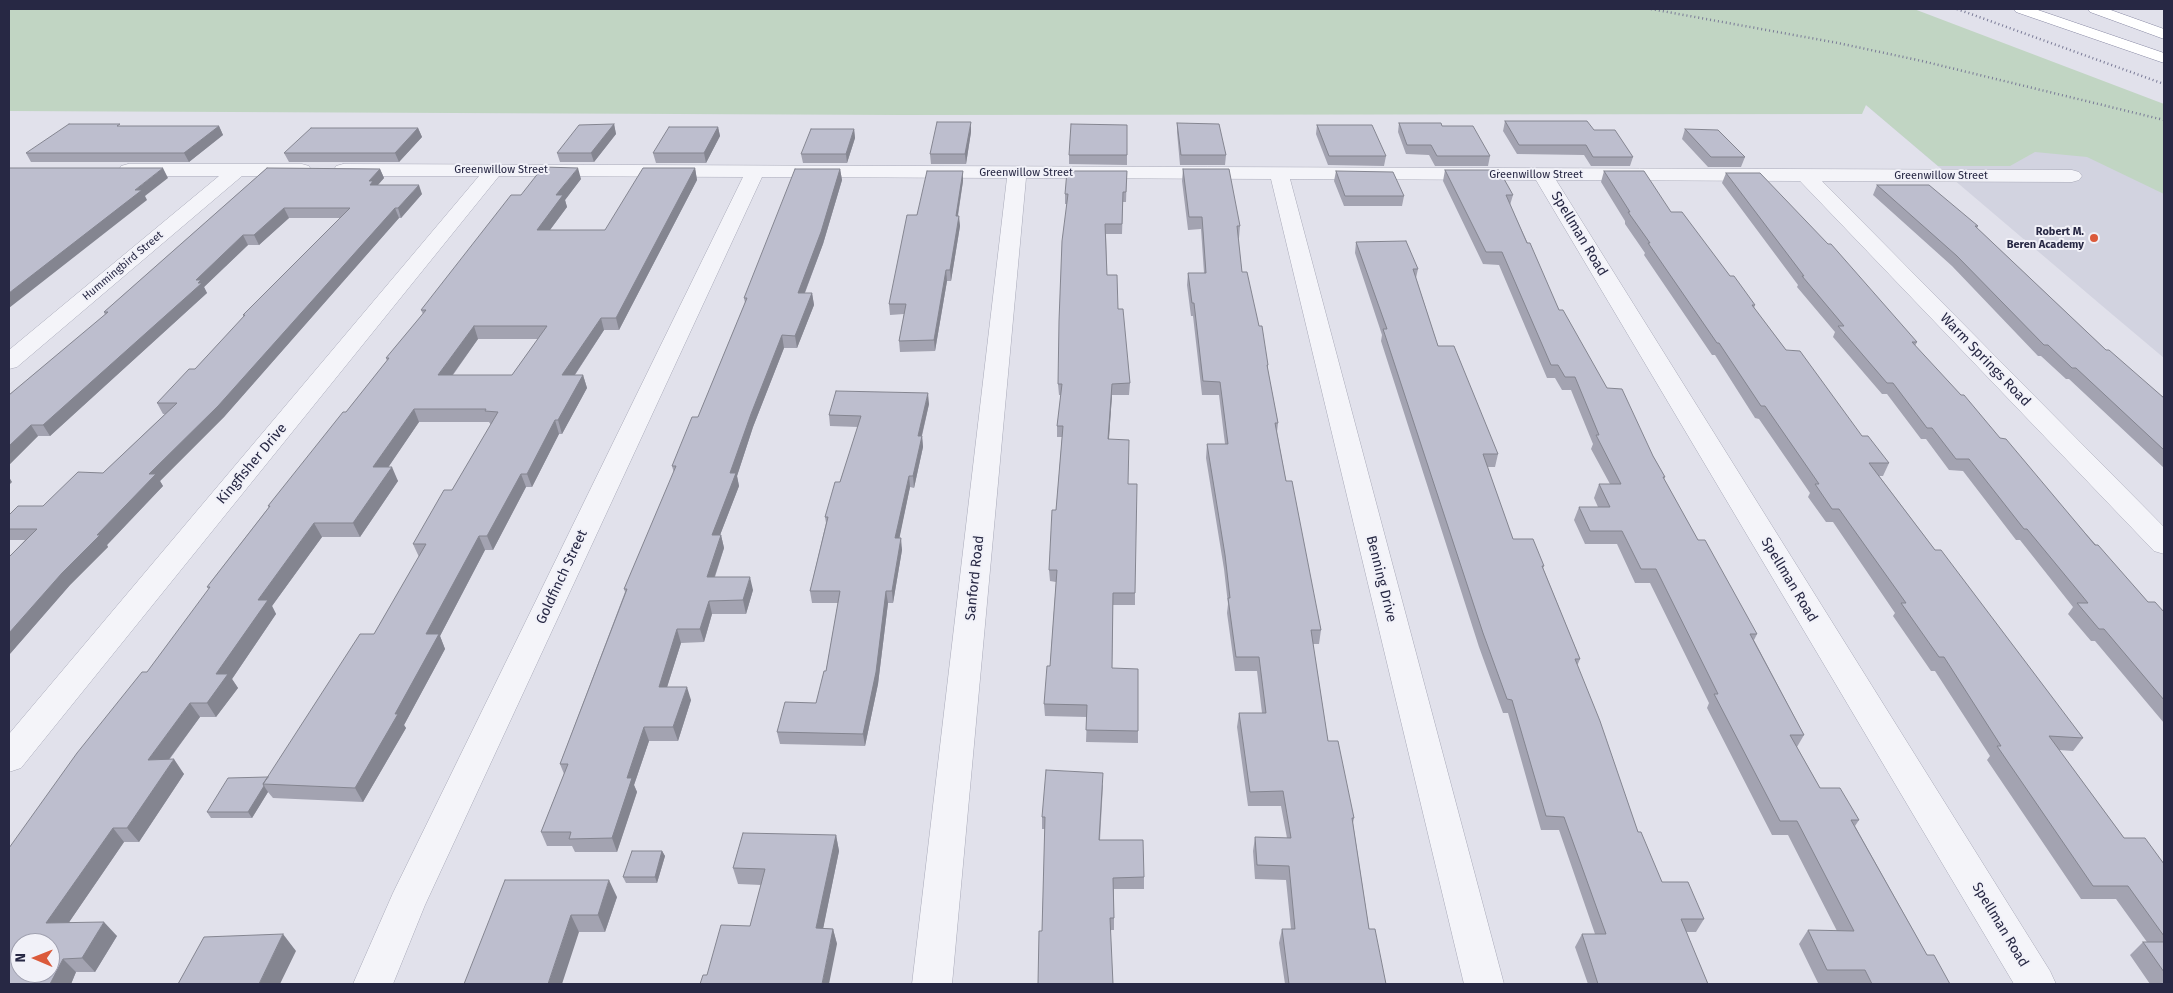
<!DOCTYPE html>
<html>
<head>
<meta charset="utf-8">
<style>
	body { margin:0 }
	#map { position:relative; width:2173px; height:993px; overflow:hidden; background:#e1e1eb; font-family:"Fira Sans",sans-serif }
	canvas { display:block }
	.frame { position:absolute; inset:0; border:10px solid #272844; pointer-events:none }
	.north { position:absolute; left:10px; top:933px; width:50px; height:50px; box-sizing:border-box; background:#f1f1f8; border:1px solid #a0a1b0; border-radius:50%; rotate:271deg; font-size:14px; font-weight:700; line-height:20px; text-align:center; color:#272844 }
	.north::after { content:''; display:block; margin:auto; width:18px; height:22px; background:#db5a3b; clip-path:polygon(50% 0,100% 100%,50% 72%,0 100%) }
</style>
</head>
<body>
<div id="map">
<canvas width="2173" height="993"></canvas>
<div class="frame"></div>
<div class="north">N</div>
</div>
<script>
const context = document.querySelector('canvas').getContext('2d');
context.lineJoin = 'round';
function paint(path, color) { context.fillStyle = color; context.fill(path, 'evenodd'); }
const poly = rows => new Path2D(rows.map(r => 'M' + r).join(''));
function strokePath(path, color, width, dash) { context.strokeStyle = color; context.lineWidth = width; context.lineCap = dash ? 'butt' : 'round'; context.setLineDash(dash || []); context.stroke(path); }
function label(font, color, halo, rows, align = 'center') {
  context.font = font + ' "Fira Sans",sans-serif'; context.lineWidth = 4; context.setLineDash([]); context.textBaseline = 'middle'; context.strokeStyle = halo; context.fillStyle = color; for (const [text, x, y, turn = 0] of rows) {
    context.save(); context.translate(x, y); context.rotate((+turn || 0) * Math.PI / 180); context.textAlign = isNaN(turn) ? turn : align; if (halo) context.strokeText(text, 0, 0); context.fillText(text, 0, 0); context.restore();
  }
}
paint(poly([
	[1866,105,2164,132,2164,358,2107,310]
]), '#d2d3e0');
paint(poly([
	[9,9,1914,9,2164,104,2164,194,2087,157,2035,152,2010,166,1938,166,1866,105,1862,114,900,115,9,111]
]), '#c1d5c3');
const minor = poly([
	[128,164,302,164,309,166,311,170,309,174,302,176,242,176,17,367,9,369,9,350,219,176,128,176,121,174,119,170,121,166,128,164],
	[343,164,2072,170,2079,172,2082,176,2079,180,2072,182,1822,181,2164,527,2164,554,2154,551,1800,181,1556,180,2050,971,2056,984,2014,984,1536,180,1290,179,1504,984,1464,984,1271,179,1026,178,952,984,912,984,1007,178,762,177,425,905,393,984,353,984,393,893,743,177,499,176,21,768,9,772,9,734,479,176,343,176,336,174,334,170,336,166,343,164]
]);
const trunk = poly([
	[2014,9,2035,9,2164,53,2164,63,2016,12,2014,9],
	[2088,9,2108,9,2164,29,2164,39,2090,12,2088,9]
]);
strokePath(minor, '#a9aab9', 1);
strokePath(trunk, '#8788a3', 1);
paint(minor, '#f4f4f9');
paint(trunk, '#fff');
strokePath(poly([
	[1651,9,1838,43,1922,61,2164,120],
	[1957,9,2164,84]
]), '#797a96', 2.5, [1, 3]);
paint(poly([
	[1505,121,1594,130,1633,157,1630,166,1591,166,1584,155,1517,154,1503,131],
	[1177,123,1226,155,1225,165,1180,165,1177,132],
	[1399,123,1442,126,1490,156,1488,166,1435,166,1429,155,1406,154,1398,132],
	[614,124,616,134,594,162,560,162,557,153],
	[1127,125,1127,165,1069,164,1069,155],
	[1317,125,1386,156,1384,166,1328,165,1316,134],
	[121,126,219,126,223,135,189,162,31,162,26,153],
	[718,127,720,136,706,163,656,163,653,153],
	[418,128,422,137,399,162,289,162,284,153],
	[854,129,855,138,847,163,803,163,801,154],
	[1685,129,1745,157,1741,167,1708,167,1682,139],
	[971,132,966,164,931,164,930,154],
	[267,168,380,169,384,178,378,185,422,194,401,218,399,218,224,417,160,481,163,486,107,545,108,547,70,585,9,655,9,557,25,540,9,540,9,515,43,506,103,473,165,414,163,414,157,403,195,369,244,317,243,315,340,218,289,218,259,245,248,245,204,287,207,293,50,436,38,436,9,465,9,395,105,315,104,312],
	[695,168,697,180,619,330,604,330,575,375,583,375,587,388,562,434,559,434,532,487,526,487,493,550,485,550,440,636,445,649,404,725,406,728,363,802,273,798,268,792,252,818,211,818,207,812,268,777,374,634,419,557,413,544,452,490,491,425,489,422,419,422,388,467,398,481,360,537,322,537,272,606,276,614,232,679,238,688,216,717,200,717,169,760,184,774,139,842,124,842,69,922,117,936,95,972,76,972,71,984,9,984,147,672,209,590,207,587,269,507,268,506,346,412,387,361,386,358,423,314,421,310,521,195,581,179,565,200,567,207,550,230,605,230],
	[478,339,538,339,512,375,453,375],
	[840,169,842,180,823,244,805,293,812,293,814,305,797,348,784,348,753,427,737,476,739,486,720,535,721,535,724,548,715,577,753,590,746,614,712,614,704,642,681,643,667,687,691,700,678,741,649,741,634,785,637,792,617,852,575,852,572,846,547,846,541,832,564,774,560,764,625,592,624,589,674,473,672,466,698,417,745,303,744,298],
	[1183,169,1240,226,1239,238,1238,238,1242,272,1259,326,1268,365,1268,371,1278,423,1277,432,1286,481,1321,630,1319,644,1313,644,1328,741,1354,818,1353,823,1369,929,1386,984,1285,984,1279,943,1282,929,1291,929,1286,880,1255,879,1253,851,1255,837,1287,838,1281,806,1248,806,1237,727,1239,713,1262,713,1257,671,1235,671,1227,613,1228,604,1224,569,1206,458,1207,444,1225,444,1219,395,1202,395,1193,316,1191,316,1187,285,1188,273,1204,273,1201,229,1188,230,1182,181],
	[1445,170,1513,195,1510,205,1559,310,1607,388,1653,456,1665,477,1664,479,1698,540,1757,634,1754,640,1804,735,1797,747,1820,788,1859,820,1855,826,1927,955,1950,984,1855,984,1855,983,1818,983,1799,944,1808,930,1837,931,1788,835,1772,835,1707,708,1709,703,1650,583,1635,583,1617,544,1585,544,1574,520,1579,507,1598,507,1594,498,1599,484,1610,484,1591,449,1593,444,1571,390,1562,390,1555,378,1547,378,1499,265,1483,264,1443,181],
	[1127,171,1126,202,1123,202,1122,234,1106,234,1107,275,1118,309,1130,383,1129,395,1112,395,1109,439,1128,484,1135,593,1135,605,1113,605,1112,668,1138,731,1138,743,1086,742,1087,717,1045,716,1044,704,1050,666,1056,582,1050,581,1049,570,1056,510,1062,437,1057,437,1057,426,1061,395,1059,395,1058,384,1067,204,1065,204,1065,194],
	[1336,171,1404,196,1402,206,1344,206,1334,181],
	[1604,171,1671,212,1730,276,1755,305,1754,308,1786,350,1862,436,1889,463,1883,476,1879,476,1935,550,2083,738,2073,751,2059,750,2124,838,2164,864,2164,984,2150,984,2130,955,2143,942,2147,942,2116,899,2081,899,1987,760,1990,756,1935,671,1931,671,1893,616,1895,613,1833,522,1826,522,1808,497,1810,493,1759,419,1755,418,1715,355,1712,355,1644,255,1645,253,1625,224,1625,221,1601,182],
	[1726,173,1917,342,1915,346,2148,602,2164,612,2164,723,2095,641,2091,641,2068,614,2073,607,2020,540,2016,540,1963,471,1949,470,1926,439,1921,439,1887,394,1882,394,1833,337,1835,332,1797,287,1798,285,1722,183],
	[963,181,958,216,960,226,951,281,947,281,935,351,900,352,899,341,904,314,890,315,889,304,917,215],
	[1877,185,1978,226,1977,228,2106,350,2164,398,2164,468,2069,379,2066,379,2041,356,2038,356,1952,266,1873,195],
	[1356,242,1418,269,1416,278,1438,346,1498,454,1495,467,1487,467,1513,539,1544,566,1543,568,1580,659,1577,666,1638,832,1662,882,1704,919,1696,932,1686,932,1708,984,1588,984,1575,947,1582,934,1595,934,1559,830,1541,830,1508,713,1503,713,1479,647,1381,341,1382,335,1355,253],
	[929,404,922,436,923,447,914,488,910,487,899,538,902,550,893,603,888,603,878,684,865,746,780,744,777,732,816,703,826,671,838,603,812,603,810,591,826,523,825,517,840,482,858,427,830,426,829,415],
	[1103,785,1100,840,1144,877,1144,889,1114,889,1114,930,1042,931,1045,829,1042,829,1042,817],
	[836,835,839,851,823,928,833,929,837,944,750,926,761,885,738,884,733,868],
	[662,851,665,856,657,883,626,883,623,877],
	[505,880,617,897,605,932,579,932]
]), '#a3a3b1');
paint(poly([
	[971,122,971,132,966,164,965,154],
	[614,124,616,134,594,162,591,153],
	[219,126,223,135,189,162,184,153],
	[718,127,720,136,706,163,704,153],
	[418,128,422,137,399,162,395,153],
	[854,129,855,138,847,163,846,154],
	[163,168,168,178,145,196,147,200,9,308,9,293,135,190],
	[578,168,581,179,565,200,567,207,541,242,537,230,556,195],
	[695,168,697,180,619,330,616,318],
	[380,169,384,178,376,187,370,185,369,181],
	[840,169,842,180,823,244,800,305,798,293],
	[963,171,963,181,956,226,956,216],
	[419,185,422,194,401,218,398,208],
	[284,208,289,218,259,245,254,235],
	[395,208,399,218,224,417,160,481,163,486,107,545,108,547,70,585,9,655,9,633,149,474],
	[959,216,960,226,951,281,950,270],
	[243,235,248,245,204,287,207,293,50,436,43,425],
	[946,270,947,281,935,351,934,340],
	[812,293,814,305,797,348,795,336],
	[601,318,604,330,566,388,562,375],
	[474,326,478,339,443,388,438,375],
	[782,335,784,348,753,427,737,476,739,486,715,548,712,535,730,473,751,414],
	[583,375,587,388,562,434,558,420],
	[1112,384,1112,395,1108,451,1108,439],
	[928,393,929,404,919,447,918,436],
	[414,409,419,422,379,481,373,467],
	[555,420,559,434,532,487,527,474],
	[31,425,38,436,9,465,9,446],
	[922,436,923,447,914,488,913,476],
	[392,467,398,481,360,537,353,523],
	[521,474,526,487,493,550,487,536],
	[909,476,910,487,897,550,895,538],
	[9,477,12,482,9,485],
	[314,523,322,537,272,606,276,614,232,679,238,688,216,717,207,703,216,674,258,600],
	[721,535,724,548,710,590,707,577],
	[479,536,485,550,440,636,445,649,404,725,406,728,363,802,355,788,426,634],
	[901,538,902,550,893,603,892,591],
	[750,577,753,590,746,614,743,600],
	[886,591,888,603,878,684,865,746,863,734],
	[709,601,712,614,704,642,700,629],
	[677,629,681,643,663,700,659,687],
	[687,687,691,700,678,741,673,727],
	[190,703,200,717,158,774,148,760],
	[644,727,649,741,634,785,637,792,617,852,612,838,627,778],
	[174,759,184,774,139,842,127,828],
	[264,786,268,792,252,818,248,812],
	[113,828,124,842,59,937,46,923],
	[836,835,839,851,820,944,816,928],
	[662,851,665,856,657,883,655,877],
	[609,880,617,897,605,932,598,915],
	[571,915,579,932,562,984,548,984],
	[104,922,117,936,95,972,82,958],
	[833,929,837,944,829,984,822,984],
	[283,934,296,951,280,984,259,984],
	[63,959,76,972,71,984,50,984]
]), '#848590');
const building = poly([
	[1505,121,1587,121,1594,130,1615,130,1633,157,1593,157,1586,145,1519,145,1505,121],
	[937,122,971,122,965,154,930,154,937,122],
	[1177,123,1219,124,1226,155,1181,155,1177,123],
	[1399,123,1441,123,1442,126,1473,126,1490,156,1437,156,1431,145,1407,145,1399,123],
	[69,124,120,124,117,126,219,126,184,153,26,153,69,124],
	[614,124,591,153,557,153,579,125,614,124],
	[1071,124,1127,125,1127,155,1069,155,1071,124],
	[1317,125,1372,125,1386,156,1329,156,1317,125],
	[669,127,718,127,704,153,653,153,669,127],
	[311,128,418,128,395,153,284,153,311,128],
	[811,129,854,129,846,154,801,154,811,129],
	[1685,129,1718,130,1745,157,1711,157,1685,129],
	[543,167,578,168,556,195,563,195,537,230,605,230,643,168,695,168,616,318,601,318,562,375,583,375,558,420,555,420,527,474,521,474,487,536,479,536,426,634,439,634,395,714,398,714,355,788,263,784,360,634,374,634,426,544,413,544,444,490,452,490,498,412,485,411,486,409,414,409,373,467,392,467,353,523,314,523,258,600,268,600,216,674,228,674,207,703,190,703,148,760,174,759,127,828,113,828,46,923,104,922,82,958,63,959,50,984,9,984,9,848,77,753,142,672,147,672,210,587,207,587,270,506,268,506,343,412,346,412,389,358,386,358,426,310,421,310,511,195,521,195,543,167],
	[474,326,547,326,512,375,438,375,474,326],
	[20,943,50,943,50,973,20,973,20,943],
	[9,168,163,168,135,190,142,190,9,293,9,168],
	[267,168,380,169,369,181,373,181,370,185,419,185,398,208,395,208,218,406,149,474,156,474,97,535,100,535,62,573,9,633,9,557,37,529,9,529,9,515,18,506,43,506,78,472,103,473,177,403,157,403,189,369,195,369,245,315,243,315,350,208,284,208,254,235,243,235,196,280,201,280,198,283,202,283,43,425,31,425,9,446,9,395,108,312,104,312,267,168],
	[795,169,840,169,821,232,798,293,812,293,795,336,782,335,751,414,730,473,736,473,712,535,721,535,707,577,750,577,743,600,709,601,700,629,677,629,659,687,687,687,673,727,644,727,627,778,632,778,612,838,569,839,571,832,541,832,568,764,560,764,627,589,624,589,676,466,672,466,692,417,698,417,747,298,744,298,795,169],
	[1183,169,1229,169,1240,226,1237,226,1242,272,1247,272,1259,326,1262,326,1268,365,1267,365,1278,423,1275,423,1286,481,1292,481,1321,630,1311,630,1328,741,1338,741,1354,818,1352,818,1369,929,1375,929,1386,984,1289,984,1282,929,1295,929,1289,866,1257,865,1255,837,1291,838,1283,791,1250,792,1239,713,1266,713,1259,657,1236,657,1228,598,1230,598,1225,555,1207,444,1228,444,1220,382,1203,381,1194,303,1192,303,1188,273,1206,273,1202,217,1189,217,1183,169],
	[1445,170,1499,170,1513,195,1506,195,1527,243,1530,243,1559,310,1563,310,1607,388,1622,389,1653,456,1665,477,1663,477,1698,540,1705,540,1757,634,1750,634,1804,735,1790,735,1820,788,1840,788,1859,820,1851,820,1927,955,1934,955,1950,984,1872,984,1865,970,1827,970,1808,930,1854,931,1797,821,1780,821,1714,694,1718,694,1656,569,1641,569,1622,531,1590,531,1579,507,1610,507,1599,484,1621,484,1596,435,1599,435,1575,377,1565,377,1558,365,1551,365,1502,252,1486,252,1445,170],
	[927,171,963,171,956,216,959,216,950,270,946,270,934,340,899,341,906,304,889,304,907,215,917,215,927,171],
	[1067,171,1127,171,1126,192,1123,192,1122,224,1105,224,1107,275,1117,275,1118,309,1123,309,1130,383,1112,384,1108,439,1129,440,1128,484,1137,484,1135,593,1113,593,1112,668,1138,669,1138,731,1086,730,1087,705,1044,704,1047,666,1050,666,1057,570,1049,570,1052,510,1056,510,1063,426,1057,426,1062,384,1058,384,1059,321,1062,241,1068,194,1065,194,1067,171],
	[1336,171,1393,172,1404,196,1345,196,1336,171],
	[1604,171,1644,171,1671,212,1682,212,1730,276,1734,276,1755,305,1752,305,1786,350,1800,351,1862,436,1868,436,1889,463,1869,463,1935,550,1941,550,2083,738,2049,736,2124,838,2145,838,2164,864,2164,936,2128,886,2093,886,1997,746,2001,746,1944,657,1939,657,1901,603,1906,603,1839,509,1832,509,1815,484,1819,484,1765,406,1761,406,1719,343,1717,343,1648,243,1650,243,1628,212,1630,212,1604,171],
	[1726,173,1760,173,1828,244,1831,244,1917,342,1912,342,1961,395,1964,395,2000,438,2006,439,2095,545,2098,545,2148,602,2155,602,2164,612,2164,700,2104,629,2099,629,2077,603,2088,603,2027,529,2024,529,1969,459,1956,459,1932,428,1927,428,1893,383,1887,383,1838,326,1844,326,1802,276,1804,276,1726,173],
	[1877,185,1929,185,1978,226,1975,226,2106,350,2109,350,2164,398,2164,450,2076,368,2072,368,2048,345,2044,345,1957,256,1877,185],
	[1406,241,1418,269,1413,269,1438,346,1454,346,1498,454,1483,454,1513,539,1533,539,1544,566,1542,566,1580,659,1575,659,1600,721,1638,832,1641,832,1662,882,1688,882,1704,919,1681,919,1708,984,1598,984,1582,934,1606,934,1564,817,1546,816,1512,700,1507,699,1483,633,1383,329,1387,329,1356,242,1406,241],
	[836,391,928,393,918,436,922,436,913,476,909,476,895,538,901,538,892,591,886,591,876,672,863,734,777,732,785,702,816,703,824,671,826,671,840,591,810,591,828,517,825,517,835,482,840,482,861,416,829,415,836,391],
	[1046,770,1103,773,1099,840,1143,840,1144,877,1113,878,1114,918,1110,918,1113,984,1038,984,1039,931,1042,931,1045,817,1042,817,1046,770],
	[268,777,263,784,264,786,248,812,207,812,228,778,268,777],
	[743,833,836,835,816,928,833,929,822,984,700,984,703,975,707,975,721,925,750,926,765,869,733,868,743,833],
	[632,851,662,851,655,877,623,877,632,851],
	[505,880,609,880,598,915,571,915,548,984,464,984,505,880],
	[283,934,259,984,178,984,204,937,283,934],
	[2143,942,2164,942,2164,972,2143,942]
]);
paint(building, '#bdbece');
strokePath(building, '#848590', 1);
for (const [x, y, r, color] of [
	[2094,238,5,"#db5a3b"]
]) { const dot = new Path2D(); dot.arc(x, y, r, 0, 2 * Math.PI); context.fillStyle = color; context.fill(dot); strokePath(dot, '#f1f1f8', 2); }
label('11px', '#272844', '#f1f1f8', [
	["Greenwillow Street",501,170],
	["Greenwillow Street",1026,173],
	["Greenwillow Street",1536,175],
	["Greenwillow Street",1941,176],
	["Hummingbird Street",123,266,-40]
]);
label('bold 11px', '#272844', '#f1f1f8', [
	["Robert M.",2084,232],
	["Beren Academy",2084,245]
], 'right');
label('14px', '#272844', '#f1f1f8', [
	["Spellman Road",1579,234,59],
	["Warm Springs Road",1985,360,46],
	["Kingfisher Drive",252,464,-50],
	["Goldfinch Street",562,577,-65],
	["Sanford Road",975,578,-84],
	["Benning Drive",1381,579,76],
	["Spellman Road",1789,580,59],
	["Spellman Road",2000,925,59]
]);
</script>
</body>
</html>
